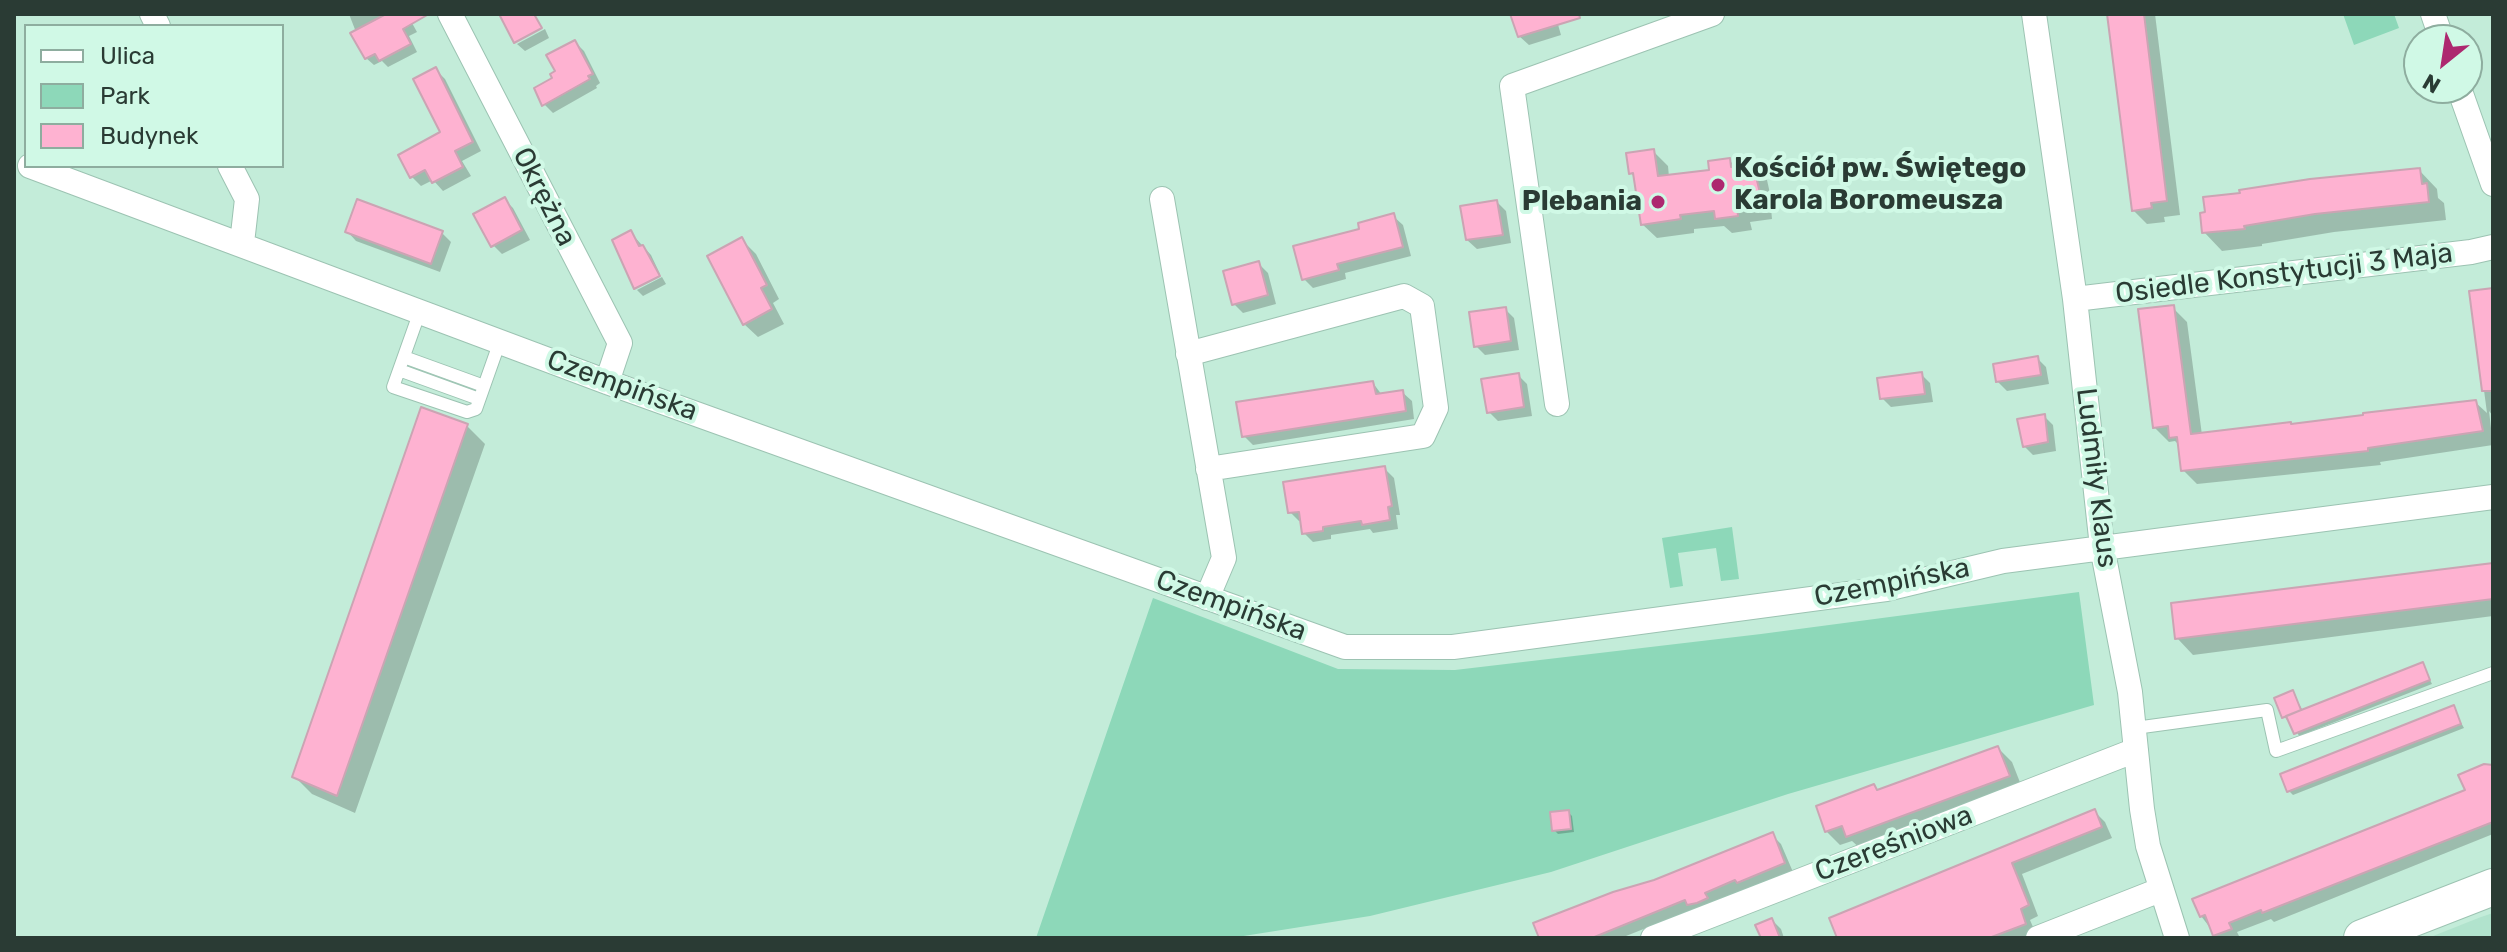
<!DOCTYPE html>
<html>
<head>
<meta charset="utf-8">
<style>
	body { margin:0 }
	#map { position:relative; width:2507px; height:952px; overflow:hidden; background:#c3ecd9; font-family:Rubik,sans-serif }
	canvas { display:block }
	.frame { position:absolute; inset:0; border:16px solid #2a3b34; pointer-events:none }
	.legend { position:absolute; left:24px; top:24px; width:260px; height:144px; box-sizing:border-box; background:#d0f9e6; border:2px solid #8ead9f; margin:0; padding:10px 14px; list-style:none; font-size:24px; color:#2a3b34 }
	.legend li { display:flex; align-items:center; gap:16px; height:40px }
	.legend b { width:40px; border:2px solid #8ead9f }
	.north { position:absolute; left:2403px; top:24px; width:80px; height:80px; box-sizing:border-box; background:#d0f9e6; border:2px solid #8ead9f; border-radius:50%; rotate:210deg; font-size:22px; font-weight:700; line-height:32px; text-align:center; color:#2a3b34 }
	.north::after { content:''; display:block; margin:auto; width:28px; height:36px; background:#ad286f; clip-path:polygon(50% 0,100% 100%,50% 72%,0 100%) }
</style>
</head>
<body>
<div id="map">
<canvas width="2507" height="952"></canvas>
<div class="frame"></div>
<ul class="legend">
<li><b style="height:10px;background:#fff"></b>Ulica</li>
<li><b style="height:22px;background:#8dd8b9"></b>Park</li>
<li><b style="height:22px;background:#feb2d1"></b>Budynek</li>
</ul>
<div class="north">N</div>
</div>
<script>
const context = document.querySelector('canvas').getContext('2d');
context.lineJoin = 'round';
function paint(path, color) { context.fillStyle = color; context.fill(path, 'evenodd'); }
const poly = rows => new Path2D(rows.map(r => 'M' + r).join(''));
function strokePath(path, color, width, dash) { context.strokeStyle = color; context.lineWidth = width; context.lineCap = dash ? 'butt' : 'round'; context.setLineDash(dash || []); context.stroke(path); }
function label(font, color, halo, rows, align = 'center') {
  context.font = font + ' Rubik,sans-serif'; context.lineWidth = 8; context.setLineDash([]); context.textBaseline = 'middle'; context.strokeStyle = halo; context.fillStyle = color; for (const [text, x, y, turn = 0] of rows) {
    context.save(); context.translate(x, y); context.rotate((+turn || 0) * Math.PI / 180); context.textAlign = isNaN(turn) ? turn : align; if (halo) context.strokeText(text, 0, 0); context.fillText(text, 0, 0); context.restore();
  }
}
paint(poly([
	[2493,913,2493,938,2428,938,2481,917]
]), '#b1e3cd');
paint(poly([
	[2343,14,2394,14,2399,28,2354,45],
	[1732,527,1739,579,1721,581,1716,548,1678,553,1683,586,1670,588,1662,538],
	[2079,592,2094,705,1788,794,1551,872,1370,916,1231,938,1036,938,1153,598,1338,669,1455,670,1761,634]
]), '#8dd8b9');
paint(poly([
	[349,14,407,14,417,32,409,36,417,52,388,67,382,61,374,65,366,58],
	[1512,14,1555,14,1561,35,1529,45,1519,36],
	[2110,14,2155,14,2180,215,2164,217,2165,222,2147,224,2133,210],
	[545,29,549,38,525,51,517,44],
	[575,42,584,51,600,83,596,86,597,88,553,113,544,104,557,72],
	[436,70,445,79,481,151,462,161,471,176,443,191,433,180,421,186,412,177,401,155,443,133],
	[1653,151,1668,166,1669,177,1711,172,1729,160,1737,168,1752,166,1767,180,1773,207,1771,208,1772,219,1750,222,1752,230,1732,233,1724,226,1694,229,1694,233,1657,238,1642,224,1635,178,1631,173],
	[2419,170,2437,189,2438,198,2444,203,2446,220,2334,232,2262,244,2262,246,2222,251,2204,232],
	[504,199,513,208,530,240,502,254,493,245],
	[1497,202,1506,211,1511,243,1477,249,1467,240],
	[1393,216,1403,225,1411,256,1345,273,1346,279,1313,288,1304,279,1362,230],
	[347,231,442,233,451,242,440,272,356,241],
	[631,233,651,255,660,274,636,286,636,289,614,241],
	[742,240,756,254,779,299,773,303,784,324,758,337,744,324],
	[1259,264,1268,273,1276,304,1243,313,1234,304],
	[662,277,666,284,643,296,637,290],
	[2493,290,2493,416,2489,411,2493,445,2380,462,2381,465,2197,484,2183,470,2180,446,2175,441,2169,442,2155,428,2173,308,2187,322,2202,435,2293,426,2475,402,2487,413,2471,292],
	[1505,309,1514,318,1519,350,1485,355,1476,346],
	[2037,358,2046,367,2049,384,2007,391,1998,382],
	[1921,374,1930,383,1933,402,1891,407,1882,398],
	[1518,375,1527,384,1532,416,1498,421,1489,412],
	[1373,383,1382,395,1402,392,1412,401,1414,419,1253,445,1244,436],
	[2044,416,2053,425,2056,451,2033,455,2024,446],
	[467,426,485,444,355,813,312,794,294,776],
	[1385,469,1394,478,1400,515,1396,515,1398,529,1373,533,1370,529,1331,535,1331,539,1313,542,1304,533,1302,521,1299,521,1290,512],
	[2493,565,2493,616,2193,655,2177,638],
	[2422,664,2432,684,2299,736,2290,719,2287,720,2284,716,2293,693,2303,711],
	[2453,708,2464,728,2293,795,2289,791],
	[1998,748,2012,762,2023,790,1862,850,1852,841,1840,845,1826,831,1874,786,1879,791],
	[2493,767,2493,834,2274,922,2271,919,2237,932,2240,938,2218,938,2201,916,2467,791],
	[2094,811,2105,822,2112,838,2022,874,2038,916,2030,920,2036,934,2026,938,1839,938],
	[1568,812,1572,816,1574,832,1558,834,1554,830],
	[1772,835,1781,844,1793,872,1748,891,1745,889,1713,902,1698,914,1694,909,1621,938,1542,938,1654,882],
	[1772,920,1781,929,1784,938,1763,938]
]), '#0003');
const building = poly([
	[386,14,429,14,403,29,411,44,379,61,375,54,365,59,350,33,386,14],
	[499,14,534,14,542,28,514,43,499,14],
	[1510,14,1579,14,1580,18,1518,37,1510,14],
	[2107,14,2144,14,2167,201,2151,203,2152,208,2132,211,2107,14],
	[575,40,593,74,588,76,590,79,542,106,534,88,552,78,550,74,555,71,546,55,575,40],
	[436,67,473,142,455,151,463,167,432,183,425,170,410,178,398,155,440,132,413,79,436,67],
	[1654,149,1658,176,1709,170,1708,161,1730,158,1731,167,1753,164,1760,193,1757,194,1759,205,1737,208,1738,216,1715,219,1714,211,1680,215,1681,219,1641,225,1633,173,1629,174,1626,153,1654,149],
	[2420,168,2422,184,2427,183,2429,202,2315,214,2244,226,2245,229,2202,233,2200,213,2205,212,2203,197,2240,193,2239,190,2310,179,2420,168],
	[505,197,522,230,491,247,473,214,505,197],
	[357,199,443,231,431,264,345,232,357,199],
	[1497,200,1503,235,1466,240,1460,206,1497,200],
	[1394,213,1403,247,1337,264,1339,270,1302,280,1293,246,1359,229,1358,223,1394,213],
	[631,230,639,246,643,245,660,276,634,289,612,240,631,230],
	[742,237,767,285,761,288,772,309,743,325,707,256,742,237],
	[1259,261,1268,295,1232,305,1223,271,1259,261],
	[2493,288,2493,391,2482,391,2469,291,2493,288],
	[2174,305,2191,434,2291,422,2291,424,2363,415,2363,413,2476,400,2483,431,2368,448,2368,451,2181,471,2177,437,2169,438,2168,426,2153,428,2138,309,2174,305],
	[1506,307,1511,341,1474,347,1469,312,1506,307],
	[2038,356,2041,375,1996,382,1993,364,2038,356],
	[1922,372,1925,394,1880,399,1877,378,1922,372],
	[1519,373,1524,407,1487,413,1481,379,1519,373],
	[1373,381,1376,394,1403,390,1406,411,1242,437,1236,402,1373,381],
	[421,407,468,424,337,796,292,777,421,407],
	[2045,414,2048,442,2023,447,2017,419,2045,414],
	[1385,466,1392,506,1388,507,1390,520,1362,525,1361,521,1323,527,1323,531,1302,534,1299,512,1288,513,1283,482,1385,466],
	[2493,563,2493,599,2175,639,2171,603,2493,563],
	[2423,662,2430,680,2294,734,2286,716,2423,662],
	[2293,690,2301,710,2282,718,2274,698,2293,690],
	[2454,705,2461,724,2287,792,2280,774,2454,705],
	[1998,746,2010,776,1846,837,1842,826,1825,832,1816,806,1874,784,1877,790,1998,746],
	[2484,764,2493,765,2493,822,2262,913,2261,910,2229,923,2232,929,2213,936,2205,915,2200,917,2192,899,2465,790,2458,775,2484,764],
	[2095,809,2102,827,2012,863,2029,905,2021,909,2026,924,1989,938,1837,938,1829,918,2095,809],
	[1569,810,1571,829,1552,831,1550,812,1569,810],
	[1773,832,1785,863,1737,883,1735,880,1705,893,1708,898,1697,903,1687,905,1685,900,1592,938,1539,938,1533,923,1613,892,1654,880,1773,832],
	[1772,918,1780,938,1761,938,1755,925,1772,918]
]);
paint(building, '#feb2d1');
strokePath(building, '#cba4b3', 2);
const lane = poly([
	[420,311,393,387,467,412,476,409,500,341],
	[404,357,484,386],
	[399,370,479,399],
	[2135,728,2267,710,2276,751,2493,673]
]);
const street = poly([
	[152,14,158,26],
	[450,14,620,343,607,382],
	[2034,14,2075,299,2102,547,2130,692,2142,809,2148,846,2177,938],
	[2433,14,2442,40],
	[2459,88,2493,184],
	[30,166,607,382,1345,647,1453,647,1886,589,2003,561,2493,497],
	[230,166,247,199,242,243],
	[1162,199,1224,558,1207,598],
	[2075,299,2471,252,2493,247],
	[1188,354,1404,296,1422,306,1436,408,1423,436,1208,469],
	[1557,404,1512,86,1712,14],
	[1653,938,2136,750],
	[2038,938,2160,890]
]);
const secondary = poly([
	[2362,938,2493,887]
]);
strokePath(lane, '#9cc3b2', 14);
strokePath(street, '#9cc3b2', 26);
strokePath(secondary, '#9cc3b2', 38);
strokePath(lane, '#fff', 12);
strokePath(street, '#fff', 24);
strokePath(secondary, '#fff', 36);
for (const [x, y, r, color] of [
	[1718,185,8,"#ad286f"],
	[1658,202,8,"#ad286f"]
]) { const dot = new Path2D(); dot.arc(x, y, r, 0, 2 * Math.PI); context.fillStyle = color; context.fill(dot); strokePath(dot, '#d0f9e6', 3); }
label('bold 28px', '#2a3b34', '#d0f9e6', [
	["Kościół pw. Świętego",1734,169],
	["Karola Boromeusza",1734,201],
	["Plebania",1642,202,"right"]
], 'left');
label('28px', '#2a3b34', '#d0f9e6', [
	["Okrężna",544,197,63],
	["Osiedle Konstytucji 3 Maja",2284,274,-7],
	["Czempińska",622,386,20],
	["Ludmiły Klaus",2096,478,83],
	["Czempińska",1892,583,-11],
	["Czempińska",1231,606,20],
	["Czereśniowa",1894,844,-21]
]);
</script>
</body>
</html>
